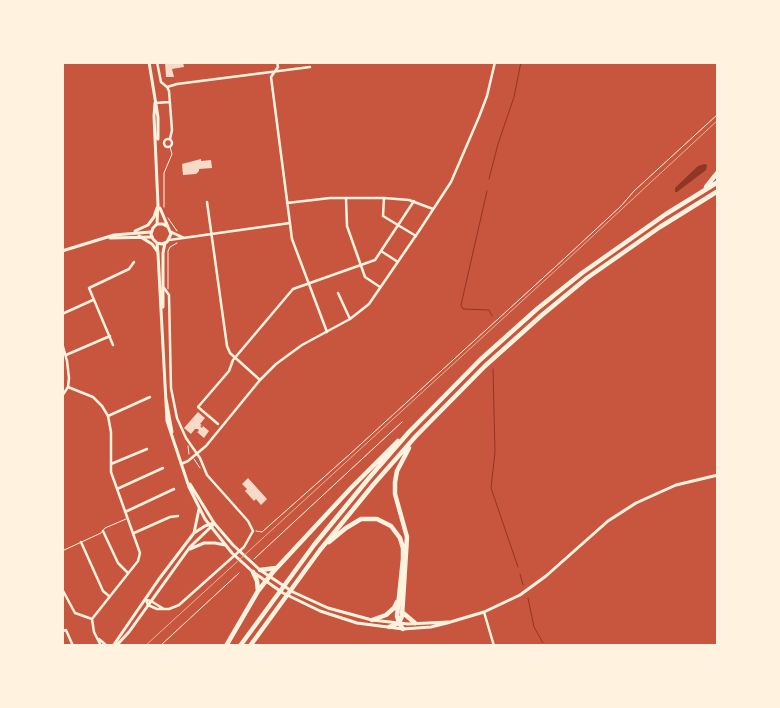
<!DOCTYPE html>
<html>
<head>
<meta charset="utf-8">
<style>
	body { margin:0 }
	#map { position:relative; width:780px; height:708px; overflow:hidden; background:#c8553d; font-family:Inter,sans-serif }
	canvas { display:block }
	.frame { position:absolute; inset:0; border:64px solid #fff3e0; pointer-events:none }
</style>
</head>
<body>
<div id="map">
<canvas width="780" height="708"></canvas>
<div class="frame"></div>
</div>
<script>
const context = document.querySelector('canvas').getContext('2d');
context.lineJoin = 'round';
function paint(path, color) { context.fillStyle = color; context.fill(path, 'evenodd'); }
const poly = rows => new Path2D(rows.map(r => 'M' + r).join(''));
function strokePath(path, color, width, dash) { context.strokeStyle = color; context.lineWidth = width; context.lineCap = dash ? 'butt' : 'round'; context.setLineDash(dash || []); context.stroke(path); }
paint(poly([
	[705,164,707,165,706,170,677,192,675,192,675,188,698,166]
]), '#8f3625');
strokePath(poly([
	[489,179,498,144,514,97,521,62],
	[487,191,461,305,463,309,489,310,492,316],
	[493,369,495,452,491,488,518,567],
	[520,574,523,585],
	[528,598,534,627,543,643],
	[547,645,547,646]
]), '#8f3625', 1);
paint(poly([
	[165,62,183,62,184,67,172,69,174,77,166,77],
	[201,159,201,161,211,160,212,168,199,169,199,171,196,174,183,175,182,164],
	[198,412,205,418,200,424,202,425,200,426,202,428,203,426,209,431,204,438,197,432,199,431,198,429,195,429,191,434,184,428],
	[248,478,267,499,261,505,256,499,254,501,245,491,247,489,242,484]
]), '#f7dbc8');
strokePath(poly([
	[164,207,164,173,172,154,170,147],
	[168,218,177,231],
	[168,289,168,251,170,247,177,243],
	[188,446,189,454],
	[194,459,200,468],
	[256,531,262,532,350,454,566,257,621,206,634,191,718,114],
	[254,559,402,422]
]), '#fff3e0', 1);
strokePath(poly([
	[62,551,101,533,105,528,126,519],
	[160,646,239,573]
]), '#fff3e0', 1);
strokePath(poly([
	[157,62,161,82,167,87,169,91,172,130,170,139],
	[277,62,278,67,271,77,292,239,327,332],
	[167,87,177,84,310,67],
	[155,103,170,102],
	'164 143a4 4 0 1 1 8 0a4 4 0 1 1-8 0Z',
	[346,198,347,226,365,277,380,287],
	[384,198,383,216,416,236],
	[207,202,227,346,230,353,260,380],
	[287,203,330,198,384,198,409,200,433,209],
	[171,232,184,238],
	[169,240,290,223],
	[381,251,398,262],
	[338,293,350,319],
	[62,314,93,300],
	[62,343,67,361,69,378,68,387,62,396],
	[113,345,89,288,129,269,134,262],
	[66,355,110,336],
	[68,387,93,397,102,406,108,416,111,432,111,472,140,553,138,561,92,619,94,632,101,646],
	[108,416,150,397],
	[218,424,198,407,229,371,233,360,293,289,375,260,414,201],
	[111,464,147,449],
	[181,464,188,461,206,446,260,380,276,364,302,345,350,319,369,304,419,231,451,182,479,117,487,96,495,62],
	[117,489,163,468],
	[125,512,174,489],
	[103,531,118,563,128,573],
	[134,533,170,517,178,516],
	[81,542,103,591,109,596],
	[62,589,75,613,92,619],
	[146,600,148,605,157,609,169,609,179,605,244,547,253,531,248,521,207,475,200,458,186,438,177,418,171,388,169,295,164,288],
	[146,600,151,601,164,609],
	[484,612,494,646],
	[62,631,66,630,73,646],
	[99,639,107,646],
	[541,646,543,645]
]), '#fff3e0', 2.5);
strokePath(poly([
	[135,231,148,225,154,217,157,208],
	[139,236,152,244,157,251],
	[110,238,152,237],
	[62,251,114,235,151,232],
	[194,533,199,509],
	[190,549,204,543,215,543,225,545],
	[113,646,159,579,194,533,205,526,214,523],
	[116,646,129,632,190,547,213,525]
]), '#fff3e0', 3);
strokePath(poly([
	[149,62,158,117,158,139],
	[155,103,154,116,158,205,157,224,153,228,151,234,153,239,157,243,158,254,167,421,189,487,205,519,232,553,253,572,283,593,320,611,357,623,403,629,431,627,447,623,484,612,520,595,546,576,608,521,636,503,676,485,718,475],
	[157,224,163,224,168,227],
	[157,243,162,244,167,242,171,234,160,208],
	[163,307,163,253,165,243],
	[166,399,172,432],
	[190,484,214,523,233,545,260,570,293,592,328,608,372,620,408,624,448,622]
]), '#fff3e0', 3);
strokePath(poly([
	[706,187,718,172],
	[329,542,346,528,361,519,377,519,391,526,400,538,403,548,403,559,397,616,399,623,403,629],
	[260,570,276,568],
	[253,572,257,581,258,591],
	[402,612,415,623],
	[372,620,386,615,394,608,397,602],
	[389,627,399,623,402,616,407,537,395,494,395,482,397,471,409,448],
	[226,646,258,591,273,572,351,488,398,441],
	[240,646,314,545,369,478,409,432,480,360,537,309,582,273,666,214,718,182],
	[250,646,320,550,373,485,416,436,485,366,542,315,587,278,660,227,718,191]
]), '#fff3e0', 4.5);
strokePath(poly([
	[145,646,568,259,718,120]
]), '#e9b49f', 1);
</script>
</body>
</html>
